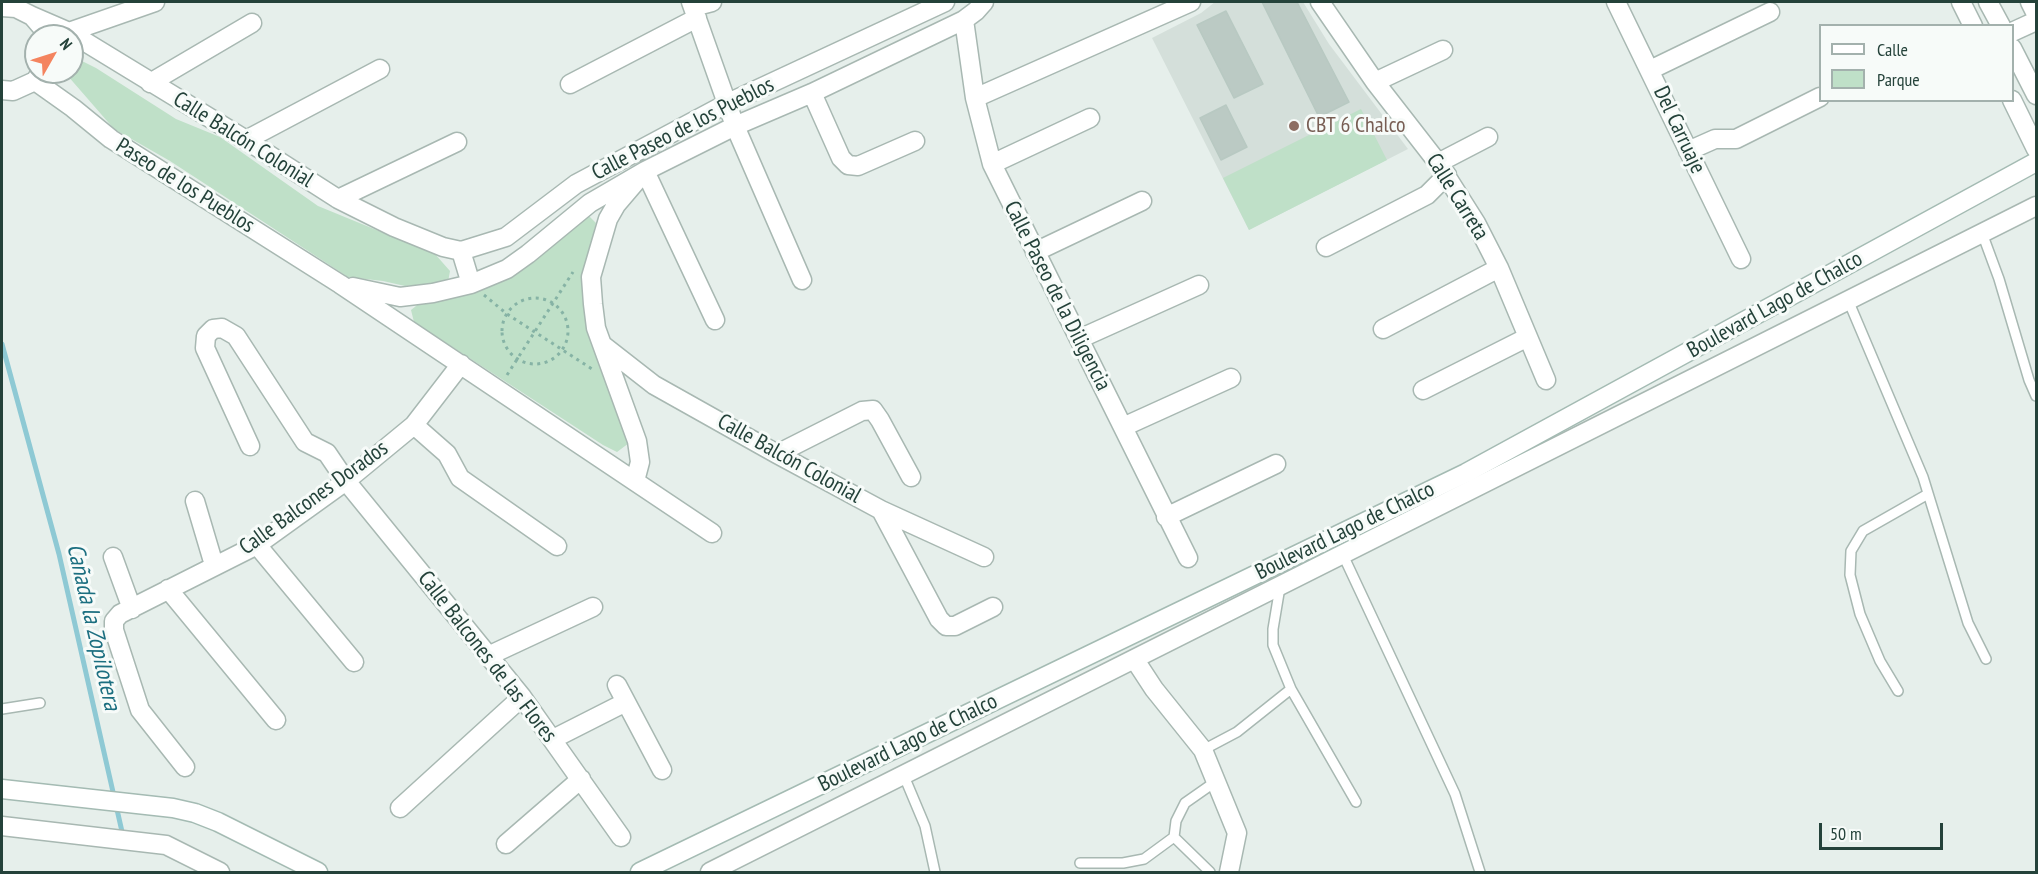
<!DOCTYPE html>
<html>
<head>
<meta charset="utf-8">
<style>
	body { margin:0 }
	#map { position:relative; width:2038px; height:874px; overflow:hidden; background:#e6efeb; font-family:"PT Sans Narrow",sans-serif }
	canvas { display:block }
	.frame { position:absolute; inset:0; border:3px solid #24423a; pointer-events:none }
	.legend { position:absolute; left:1819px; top:24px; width:195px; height:78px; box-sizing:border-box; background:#f7fbf9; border:2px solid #a3b1ad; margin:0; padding:8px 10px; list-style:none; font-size:18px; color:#24423a }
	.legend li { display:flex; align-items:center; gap:12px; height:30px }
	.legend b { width:30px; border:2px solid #a3b1ad }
	.north { position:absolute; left:24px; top:24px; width:60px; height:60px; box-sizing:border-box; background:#f7fbf9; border:2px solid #a3b1ad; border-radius:50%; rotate:51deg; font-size:16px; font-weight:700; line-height:24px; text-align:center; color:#24423a }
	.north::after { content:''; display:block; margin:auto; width:21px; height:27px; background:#f4845f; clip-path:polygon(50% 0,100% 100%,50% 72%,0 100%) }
	.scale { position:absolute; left:1819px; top:823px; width:124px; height:27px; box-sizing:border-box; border:3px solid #24423a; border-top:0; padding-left:8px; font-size:18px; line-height:21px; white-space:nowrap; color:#24423a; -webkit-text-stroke:4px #f7fbf9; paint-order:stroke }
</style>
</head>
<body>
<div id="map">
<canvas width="2038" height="874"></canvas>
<div class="frame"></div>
<ul class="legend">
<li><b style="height:8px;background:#fff"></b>Calle</li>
<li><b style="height:16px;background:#bfe0c8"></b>Parque</li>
</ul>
<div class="north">N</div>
<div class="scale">50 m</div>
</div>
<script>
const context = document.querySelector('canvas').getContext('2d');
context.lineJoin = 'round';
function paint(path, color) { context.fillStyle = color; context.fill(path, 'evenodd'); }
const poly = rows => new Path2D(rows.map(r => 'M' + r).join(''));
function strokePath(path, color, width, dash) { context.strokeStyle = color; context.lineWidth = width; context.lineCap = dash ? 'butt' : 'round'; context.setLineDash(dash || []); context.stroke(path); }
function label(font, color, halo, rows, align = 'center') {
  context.font = font + ' "PT Sans Narrow",sans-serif'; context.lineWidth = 6; context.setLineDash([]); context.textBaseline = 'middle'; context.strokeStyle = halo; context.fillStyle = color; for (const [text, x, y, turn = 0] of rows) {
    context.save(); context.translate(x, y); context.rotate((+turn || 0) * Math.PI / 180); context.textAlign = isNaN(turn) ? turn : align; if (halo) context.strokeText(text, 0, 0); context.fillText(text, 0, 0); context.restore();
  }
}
paint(poly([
	[1215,2,1303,2,1329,44,1408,149,1249,230,1152,38,1201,13]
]), '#d4dfda');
paint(poly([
	[78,59,96,68,176,119,220,137,318,206,435,254,450,271,448,282,405,286,383,281,348,277,170,161,114,129,67,75,69,72,72,72,72,68],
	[1361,109,1387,160,1249,230,1223,178],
	[585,212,596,223,584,270,584,315,629,443,617,452,603,445,414,322,411,310,421,302,458,296]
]), '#bfe0c8');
strokePath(poly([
	[2,344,59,554,123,836]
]), '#8ec9d4', 5);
const building = poly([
	[1262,2,1297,2,1349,102,1319,117,1262,2],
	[1226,11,1263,84,1234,98,1197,25,1226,11],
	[1226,105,1247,147,1221,160,1200,118,1226,105]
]);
paint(building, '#bbcac4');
strokePath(building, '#b8c9c2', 1.5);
const service = poly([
	[1982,233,1999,279,2029,380,2036,396],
	[1848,300,1923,477,1968,623,1986,659],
	[1343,555,1455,794,1480,872],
	[1280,587,1273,629,1273,645,1291,689,1356,802],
	[1898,691,1880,661,1860,614,1850,575,1851,551,1863,531,1928,494],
	[2,709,40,703],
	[1203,750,1237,732,1291,689],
	[904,776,925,826,935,872],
	[1174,837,1210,872],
	[1080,863,1123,863,1144,859,1174,837,1176,821,1185,803,1215,782]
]);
const minor = poly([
	[691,2,735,126,802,280],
	[1320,2,1375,82,1438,163,1476,223,1499,268,1546,380],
	[1616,2,1741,259],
	[1961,2,1973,26],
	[1988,2,2001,26],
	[2030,2,2036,14],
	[2,7,16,8,32,16,44,30,46,36],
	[693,7,712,2],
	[32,16,69,32,246,140,338,199,394,227,443,247,461,251,506,237,576,184,726,104,945,2],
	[964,20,975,98,992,164,1188,558],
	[69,32,155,2],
	[2012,32,2036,21],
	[2012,48,2036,95],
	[1650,70,1770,12],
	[35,81,73,108,111,139,340,284,712,533],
	[1375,82,1443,50],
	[150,83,252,23],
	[570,84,697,18],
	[2,90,13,91,35,81,41,72],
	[812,93,841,158,848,165,858,166,915,141],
	[975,98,1191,2],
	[2012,100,2036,149],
	[246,140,380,69],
	[1688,151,1715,139,1736,139,1820,97],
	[1438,163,1488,137],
	[992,164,1090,118],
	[338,199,457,142],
	[1326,247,1427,195,1447,175],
	[461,251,471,284],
	[1035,252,1142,201],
	[353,287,400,297,433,293,471,284,507,269,528,254,590,203,645,171,735,126,812,93,964,20,976,11,984,2],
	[1383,329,1499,268],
	[1079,339,1199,285],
	[604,346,654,385,777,454,881,510,984,557],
	[1423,390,1528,337],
	[414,425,447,454,460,478,557,546],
	[1123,427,1231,378],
	[250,446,205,348,206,336,213,329,222,328,236,336,305,442,327,453,346,481,522,697,621,837],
	[777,454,862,411,873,410,880,420,911,477],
	[635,481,640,462,637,441,596,328,593,304,591,277,608,219,616,205,645,171,715,320],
	[195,501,214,565],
	[881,510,939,619,946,626,955,626,993,607],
	[1166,517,1276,464],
	[257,545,354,662],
	[113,557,132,609],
	[168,589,276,720],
	[488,656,593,607],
	[1135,660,1154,689,1203,750,1237,833,1229,872],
	[617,685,662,770],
	[553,739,626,702],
	[185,767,140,710,114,630,114,621,120,614,257,545,346,481,414,425,461,364],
	[400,808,522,697],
	[2,826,166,845,220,872],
	[506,844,581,779],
	[710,872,2036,206]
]);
const secondary = poly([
	[2,789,173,808,195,813,218,822,318,872],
	[640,872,1466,473,2036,162]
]);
strokePath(service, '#a8b8b2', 12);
strokePath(minor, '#a8b8b2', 21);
strokePath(secondary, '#a4bbb3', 21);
strokePath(poly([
	[484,295,507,314,592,369],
	'502 331a33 33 0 1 1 66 0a33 33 0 1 1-66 0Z',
	[507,375,573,272]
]), '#86b3a5', 3, [3, 4.5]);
strokePath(service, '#fff', 9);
strokePath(minor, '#fff', 18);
strokePath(secondary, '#fff', 18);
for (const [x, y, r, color] of [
	[1294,126,6,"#8d6e63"]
]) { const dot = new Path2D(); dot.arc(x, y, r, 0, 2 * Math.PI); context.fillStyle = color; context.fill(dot); strokePath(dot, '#f7fbf9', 2); }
label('22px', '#785e54', '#f7fbf9', [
	["CBT 6 Chalco",1306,126]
], 'left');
label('22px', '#24423a', '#f7fbf9', [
	["Calle Paseo de los Pueblos",683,129,-27],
	["Del Carruaje",1679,130,65],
	["Calle Balcón Colonial",243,140,32],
	["Paseo de los Pueblos",185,186,32],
	["Calle Carreta",1457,197,58],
	["Calle Paseo de la Diligencia",1057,296,63],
	["Boulevard Lago de Chalco",1775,305,-29],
	["Calle Balcón Colonial",789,459,29],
	["Calle Balcones Dorados",314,498,-36],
	["Boulevard Lago de Chalco",1345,531,-26],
	["Calle Balcones de las Flores",487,657,52],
	["Boulevard Lago de Chalco",908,743,-26]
]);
label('italic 24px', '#1c6f80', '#f7fbf9', [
	["Cañada la Zopilotera",93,627,77]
]);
</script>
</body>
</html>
